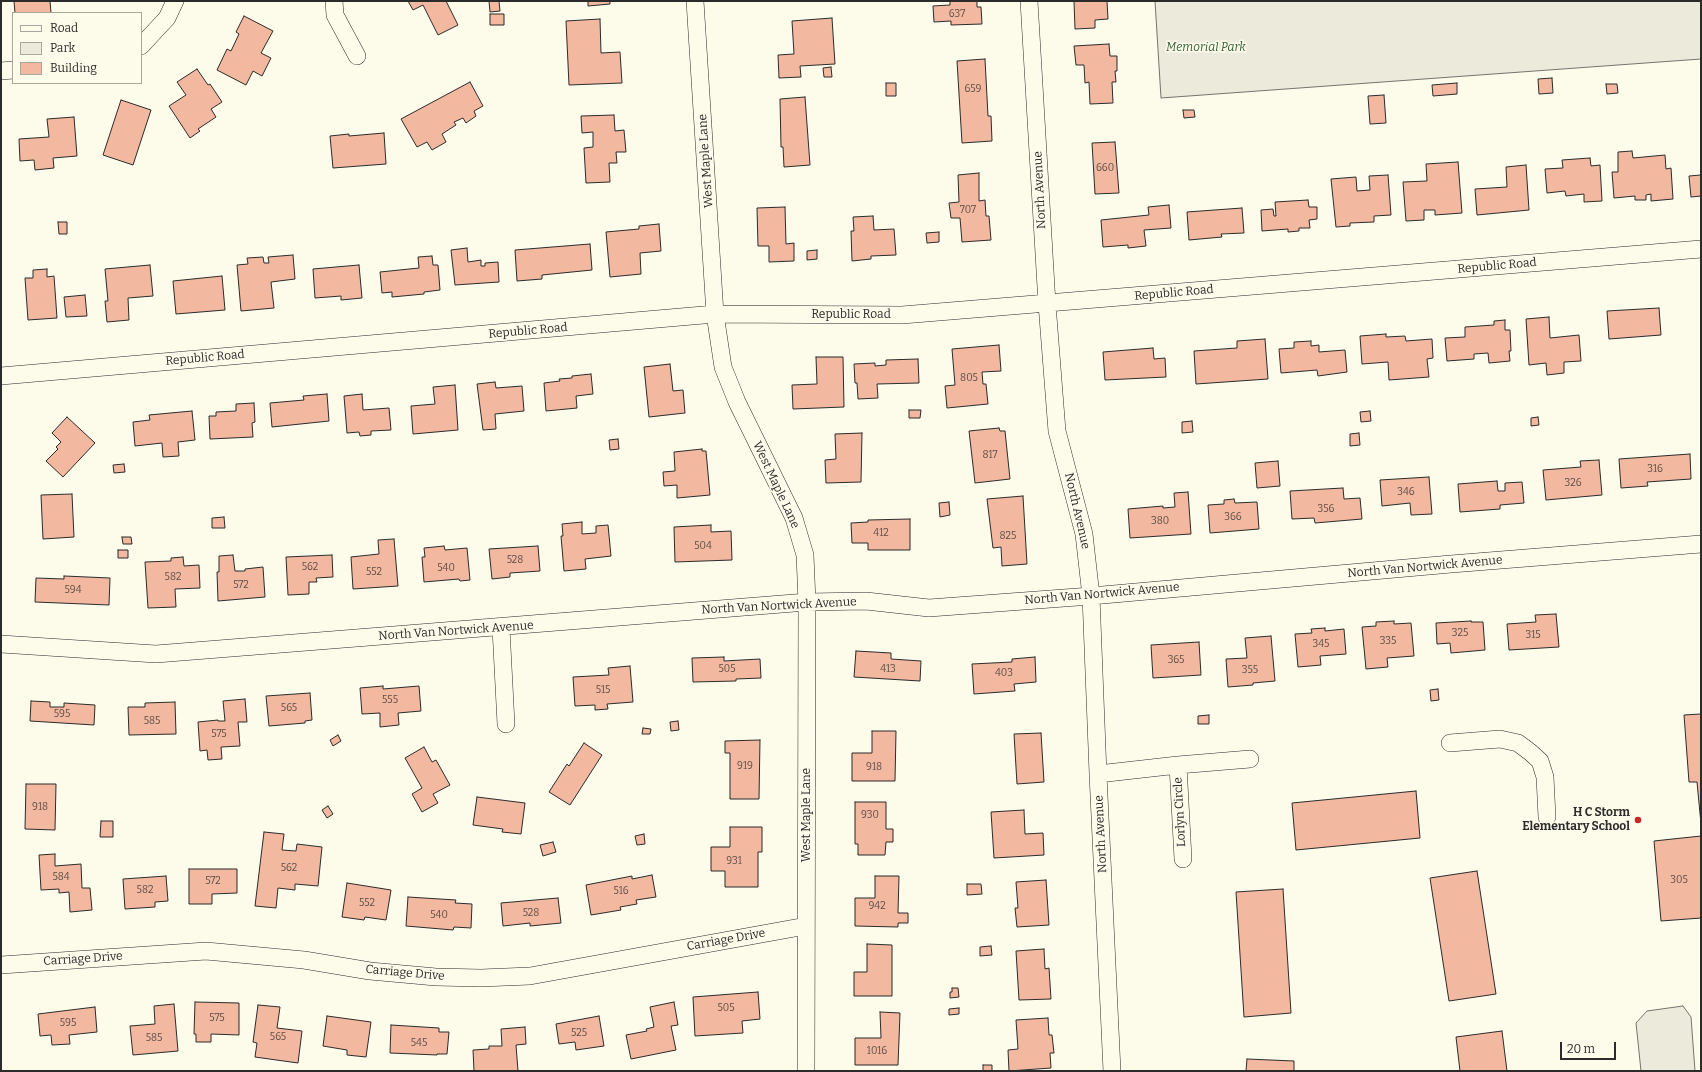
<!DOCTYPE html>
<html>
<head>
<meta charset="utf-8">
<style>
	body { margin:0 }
	#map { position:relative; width:1702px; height:1072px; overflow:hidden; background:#fdfbea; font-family:Bitter,serif }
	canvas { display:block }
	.frame { position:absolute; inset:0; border:2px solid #2b2b2b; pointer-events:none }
	.legend { position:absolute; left:12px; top:12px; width:130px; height:72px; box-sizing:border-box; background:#fdfbea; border:1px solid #a9a89e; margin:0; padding:5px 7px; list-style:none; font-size:12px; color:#2b2b2b }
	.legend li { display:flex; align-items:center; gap:8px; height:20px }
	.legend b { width:20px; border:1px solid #a9a89e }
	.scale { position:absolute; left:1560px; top:1042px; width:56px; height:18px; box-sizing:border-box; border:2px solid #2b2b2b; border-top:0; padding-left:5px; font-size:12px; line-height:14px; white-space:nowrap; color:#2b2b2b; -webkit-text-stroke:3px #fdfbea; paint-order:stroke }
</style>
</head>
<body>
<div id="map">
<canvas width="1702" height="1072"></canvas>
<div class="frame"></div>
<ul class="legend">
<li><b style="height:5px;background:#fdfbea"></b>Road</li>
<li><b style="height:11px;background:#ecebdb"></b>Park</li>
<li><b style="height:11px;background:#f2b8a0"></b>Building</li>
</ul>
<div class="scale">20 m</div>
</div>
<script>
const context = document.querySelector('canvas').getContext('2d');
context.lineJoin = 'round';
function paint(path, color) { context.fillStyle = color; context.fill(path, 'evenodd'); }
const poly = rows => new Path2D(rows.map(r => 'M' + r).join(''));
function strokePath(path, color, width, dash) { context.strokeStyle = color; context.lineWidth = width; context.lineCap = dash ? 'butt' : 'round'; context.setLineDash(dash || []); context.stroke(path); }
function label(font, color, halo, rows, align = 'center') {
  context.font = font + ' Bitter,serif'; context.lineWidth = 3; context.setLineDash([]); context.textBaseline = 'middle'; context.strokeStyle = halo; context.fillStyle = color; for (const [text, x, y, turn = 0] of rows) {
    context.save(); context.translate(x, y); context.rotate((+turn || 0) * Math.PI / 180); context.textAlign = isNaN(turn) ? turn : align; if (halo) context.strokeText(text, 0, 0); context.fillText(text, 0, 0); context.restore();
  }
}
const green = poly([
	[1155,1,1701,1,1701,59,1161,98,1155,1],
	[1683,1006,1691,1017,1695,1071,1641,1071,1636,1023,1647,1011,1683,1006]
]);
paint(green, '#ecebdb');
strokePath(green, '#74746e', 1);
const building = poly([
	[14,1,50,1,51,13,15,13,14,1],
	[408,1,446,1,458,25,438,35,423,5,413,10,408,1],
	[489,1,499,1,500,11,490,12,489,1],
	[588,1,610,1,610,4,588,6,588,1],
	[950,1,977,1,977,7,981,7,982,24,951,25,951,21,934,22,933,6,950,5,950,1],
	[1074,1,1107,1,1108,19,1095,20,1095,28,1075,29,1074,1],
	[490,14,504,14,504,25,490,25,490,14],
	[244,16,273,31,261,53,271,58,262,76,253,71,246,85,217,70,227,49,231,51,239,34,236,32,244,16],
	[832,18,835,64,800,66,801,77,779,78,778,55,794,54,792,21,832,18],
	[600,19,601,53,620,52,622,83,569,85,566,21,600,19],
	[1109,44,1110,56,1117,56,1117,71,1115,71,1116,82,1112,82,1113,103,1090,104,1089,82,1085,83,1084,65,1076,65,1074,46,1109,44],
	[985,59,988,116,991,116,992,141,962,143,957,61,985,59],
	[831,67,832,77,824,77,823,68,831,67],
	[197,69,208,85,210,84,222,102,211,109,216,117,198,129,200,131,190,138,169,106,186,95,177,82,197,69],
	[1552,78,1553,93,1539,94,1538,79,1552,78],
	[470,82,483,106,474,111,476,116,466,123,463,118,454,122,456,125,442,134,446,142,432,150,427,142,417,147,401,119,470,82],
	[886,83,896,83,896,96,886,96,886,83],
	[1457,83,1457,94,1433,96,1432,85,1457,83],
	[1606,84,1617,84,1618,93,1607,94,1606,84],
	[1384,95,1386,123,1370,124,1368,96,1384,95],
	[805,97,810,165,784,167,783,147,781,147,780,99,805,97],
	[121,100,151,110,133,165,103,155,121,100],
	[1183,110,1194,110,1195,117,1184,118,1183,110],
	[614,115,615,131,624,130,626,152,616,152,617,163,609,163,610,182,586,183,584,148,593,147,593,132,582,133,581,116,614,115],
	[74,117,77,156,53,158,54,168,35,170,34,160,20,161,19,139,49,137,47,119,74,117],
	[384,133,386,164,333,168,330,136,349,134,349,136,384,133],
	[1115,142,1119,193,1095,194,1092,143,1115,142],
	[1632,151,1633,158,1665,155,1666,169,1671,168,1673,199,1651,201,1651,194,1646,195,1646,200,1635,200,1635,196,1614,198,1612,172,1618,172,1618,152,1632,151],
	[1590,158,1591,166,1600,165,1602,201,1584,202,1584,194,1566,196,1565,191,1547,193,1545,169,1563,168,1562,160,1590,158],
	[1458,162,1462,213,1435,215,1435,210,1424,210,1424,220,1406,221,1403,182,1427,181,1426,164,1458,162],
	[1526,165,1529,210,1477,215,1475,189,1507,187,1506,167,1526,165],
	[979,173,979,201,985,200,986,216,989,216,991,240,962,242,960,218,951,218,949,203,959,202,958,175,979,173],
	[1388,175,1391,215,1374,216,1374,222,1350,223,1350,226,1336,227,1331,179,1356,177,1357,191,1370,190,1369,176,1388,175],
	[1701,175,1701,196,1691,197,1689,176,1701,175],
	[1308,200,1309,207,1317,207,1317,219,1309,220,1310,228,1299,228,1299,231,1288,232,1288,229,1262,231,1261,210,1273,209,1274,216,1276,216,1275,202,1308,200],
	[1169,205,1171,228,1144,230,1146,246,1128,248,1128,245,1103,247,1101,220,1149,215,1148,207,1169,205],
	[785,207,786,244,794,243,794,261,769,262,769,246,758,246,757,208,785,207],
	[1242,208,1244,233,1221,234,1222,237,1189,240,1187,212,1242,208],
	[873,216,874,230,894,229,896,255,871,256,871,259,852,261,851,231,854,231,853,217,873,216],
	[58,222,67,222,67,234,59,234,58,222],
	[659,224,661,251,640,253,641,274,610,277,606,232,639,229,639,226,659,224],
	[939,232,939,242,927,243,926,233,939,232],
	[590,244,592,270,542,275,542,279,517,281,515,250,590,244],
	[467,248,468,262,481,260,481,266,485,266,485,263,498,262,499,282,455,285,451,250,467,248],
	[817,250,817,259,807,260,807,251,817,250],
	[293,255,295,279,271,282,274,308,241,311,237,265,248,264,247,258,263,257,264,263,269,263,268,257,293,255],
	[432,256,433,265,438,265,440,290,424,292,424,294,392,297,392,292,382,293,380,272,419,268,418,257,432,256],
	[150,265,153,296,128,298,129,320,107,322,105,301,108,301,105,269,150,265],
	[359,265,362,298,341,300,341,296,315,298,313,269,359,265],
	[47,269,47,277,54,276,57,318,28,320,25,278,33,278,33,270,47,269],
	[222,276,225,310,176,314,173,281,222,276],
	[85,295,87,316,66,317,64,297,85,295],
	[1659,308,1661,335,1609,339,1607,311,1659,308],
	[1549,317,1550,338,1579,335,1581,361,1564,362,1564,373,1547,375,1546,363,1529,365,1526,319,1549,317],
	[1505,320,1505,330,1510,330,1511,351,1509,351,1510,361,1489,363,1488,353,1474,354,1474,359,1447,361,1445,338,1465,337,1465,327,1494,325,1494,321,1505,320],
	[1386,334,1386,337,1405,336,1406,341,1432,339,1433,358,1427,359,1429,377,1389,380,1388,362,1362,364,1360,336,1386,334],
	[1265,339,1268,379,1196,384,1194,351,1237,348,1237,341,1265,339],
	[1311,341,1311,346,1319,345,1319,352,1345,350,1347,372,1318,376,1317,370,1281,373,1279,349,1294,348,1294,342,1311,341],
	[999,345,1001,371,982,372,983,384,986,384,988,404,947,408,945,386,955,385,952,349,999,345],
	[1153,348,1154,359,1165,358,1166,377,1105,380,1103,352,1153,348],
	[816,357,843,357,844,407,793,409,792,385,817,384,816,357],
	[918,359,919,383,877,384,878,398,858,399,857,383,855,383,854,364,875,363,875,366,886,365,886,360,918,359],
	[670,364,673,391,683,390,685,413,649,417,644,367,670,364],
	[591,374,593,394,576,396,577,408,546,411,544,383,560,381,559,379,572,378,572,376,591,374],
	[495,382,496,388,522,386,524,411,495,414,496,429,483,430,477,384,495,382],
	[455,385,458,430,413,434,411,406,435,404,433,387,455,385],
	[327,394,329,421,272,427,270,403,304,400,303,396,327,394],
	[362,394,363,410,389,408,391,430,371,431,371,435,360,436,359,432,347,433,344,396,362,394],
	[254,403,255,422,252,423,253,437,210,439,209,416,216,416,216,412,236,411,236,404,254,403],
	[909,410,921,410,920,418,909,418,909,410],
	[192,411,195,440,178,442,179,456,163,457,162,443,135,446,133,422,150,420,149,415,192,411],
	[1370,411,1371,421,1361,422,1360,412,1370,411],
	[67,417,95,443,63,477,46,461,58,449,56,447,61,442,52,433,67,417],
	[1538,417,1539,425,1531,426,1531,418,1538,417],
	[1192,421,1193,432,1182,433,1182,422,1192,421],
	[999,428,1000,431,1005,431,1010,479,975,483,969,431,999,428],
	[862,433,861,482,826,483,825,460,836,459,835,434,862,433],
	[1359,433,1360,445,1350,446,1350,434,1359,433],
	[618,439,619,449,610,450,609,440,618,439],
	[702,449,702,451,706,451,710,495,677,498,677,485,664,486,663,472,675,471,674,452,702,449],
	[1690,454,1691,479,1647,482,1648,486,1621,488,1619,459,1690,454],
	[1599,460,1602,495,1546,500,1543,470,1581,467,1580,461,1599,460],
	[1278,461,1280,486,1257,488,1255,463,1278,461],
	[124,464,125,472,114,473,113,465,124,464],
	[1429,477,1432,514,1411,515,1410,503,1382,506,1380,480,1429,477],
	[1497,481,1498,491,1505,491,1505,483,1522,482,1524,503,1500,505,1500,509,1460,512,1458,484,1497,481],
	[1343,488,1344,499,1360,498,1362,519,1315,523,1314,518,1292,519,1290,491,1343,488],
	[1188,492,1191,534,1130,538,1128,509,1163,506,1163,508,1175,507,1174,493,1188,492],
	[72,494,74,537,43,539,41,495,72,494],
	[1023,496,1027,564,1002,566,1001,547,993,548,987,499,1023,496],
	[1234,499,1235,503,1257,502,1259,529,1210,533,1208,505,1224,504,1224,500,1234,499],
	[949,502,950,515,940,517,939,503,949,502],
	[224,517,225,528,212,528,212,518,224,517],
	[910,519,910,550,868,550,868,543,852,543,851,523,868,522,868,520,910,519],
	[582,522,582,534,596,533,596,526,608,525,611,556,585,559,586,569,564,571,561,536,563,536,562,524,582,522],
	[711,525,711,532,731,531,732,560,675,562,674,527,711,525],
	[122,537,131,537,132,544,123,544,122,537],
	[394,539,398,586,353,589,351,557,379,554,378,540,394,539],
	[444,546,445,550,467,548,470,580,460,581,459,579,424,582,422,557,425,557,424,548,444,546],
	[538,546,540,571,510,573,510,577,492,579,489,549,538,546],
	[118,550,128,550,128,558,118,558,118,550],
	[233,555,235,571,245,571,245,569,263,567,265,597,218,601,217,572,219,572,219,556,233,555],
	[332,555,333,577,316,578,317,582,309,582,309,594,288,595,286,557,332,555],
	[183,557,184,566,199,565,200,588,175,589,176,607,148,608,145,562,171,561,171,558,183,557],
	[64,576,110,578,109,605,35,602,36,578,64,579,64,576],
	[1556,614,1559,647,1509,650,1507,624,1536,622,1535,615,1556,614],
	[1394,621,1394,624,1411,623,1414,656,1387,658,1388,667,1366,669,1362,627,1376,626,1376,622,1394,621],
	[1471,621,1471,622,1483,622,1485,650,1451,653,1450,643,1437,644,1436,623,1471,621],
	[1325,628,1325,631,1344,629,1346,654,1320,656,1321,665,1298,667,1295,634,1312,633,1311,629,1325,628],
	[1271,636,1275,681,1253,683,1253,685,1228,687,1226,659,1247,658,1245,638,1271,636],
	[1199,642,1201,675,1153,678,1151,645,1199,642],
	[856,651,891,653,891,659,921,661,920,681,854,677,856,651],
	[724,657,724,661,760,659,761,678,736,679,736,681,693,682,692,658,724,657],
	[1035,657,1036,682,1014,684,1015,691,974,694,972,664,1012,662,1012,659,1035,657],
	[630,666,633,702,607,704,608,709,595,710,595,705,575,706,573,677,609,675,608,668,630,666],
	[383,686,383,689,419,686,421,711,398,713,399,725,380,727,380,713,362,714,360,688,383,686],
	[1438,689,1439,700,1431,701,1430,690,1438,689],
	[310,693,312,720,305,721,305,723,269,726,266,696,310,693],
	[245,699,247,722,238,722,240,746,221,747,222,759,208,760,207,750,200,751,198,722,218,720,218,721,225,721,223,701,245,699],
	[31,701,50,702,50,707,64,707,64,703,95,705,94,725,30,721,31,701],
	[175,702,176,734,129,735,128,707,145,707,145,703,175,702],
	[1701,714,1701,824,1697,782,1689,782,1684,715,1701,714],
	[1209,715,1209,724,1198,724,1198,716,1209,715],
	[678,721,679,730,671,731,670,722,678,721],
	[643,728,651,729,650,734,642,734,643,728],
	[872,731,896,731,895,781,852,781,852,753,872,753,872,731],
	[1041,733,1044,782,1017,784,1014,734,1041,733],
	[338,735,341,741,333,746,330,740,338,735],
	[760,740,759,799,730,799,730,753,725,753,725,741,760,740],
	[584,743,602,755,570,805,549,792,567,764,569,766,584,743],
	[424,747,432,762,436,760,450,785,433,794,438,803,422,812,412,794,422,788,405,758,424,747],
	[26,784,56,784,55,830,25,829,26,784],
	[1416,791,1420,838,1296,850,1292,803,1416,791],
	[477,797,525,803,521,834,502,832,503,829,473,825,477,797],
	[855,802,886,802,886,829,893,829,893,842,886,842,885,855,858,855,858,844,855,844,855,802],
	[328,806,333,814,327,818,322,810,328,806],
	[1024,810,1025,834,1043,833,1044,855,994,858,991,812,1024,810],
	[101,821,113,821,113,837,100,837,101,821],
	[730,827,762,827,762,852,758,852,758,887,725,887,725,871,711,871,711,847,730,847,730,827],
	[264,832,284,834,282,850,296,851,297,844,322,847,318,886,295,884,295,890,278,888,276,908,255,906,264,832],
	[644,834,645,844,637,845,635,836,644,834],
	[1701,836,1701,918,1661,921,1654,841,1701,836],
	[553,842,556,852,543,856,540,845,553,842],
	[55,854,55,866,81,864,82,888,90,888,92,910,70,912,69,892,59,893,59,889,41,890,39,855,55,854],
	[189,869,237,869,237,893,212,894,212,904,189,904,189,869],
	[1477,871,1496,994,1449,1001,1430,878,1477,871],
	[652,875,656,897,636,900,637,904,620,907,621,910,591,915,586,885,632,876,632,879,652,875],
	[166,876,168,901,155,902,155,907,125,909,123,879,166,876],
	[875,876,899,876,898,913,908,913,908,923,898,923,898,927,855,926,855,898,875,898,875,876],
	[1046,880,1049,925,1017,927,1015,908,1018,908,1016,882,1046,880],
	[347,883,391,890,386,920,365,917,364,920,342,917,347,883],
	[967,884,981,884,982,894,967,895,967,884],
	[1283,889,1291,1013,1244,1017,1236,892,1283,889],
	[408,897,456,900,455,903,472,904,471,928,454,927,453,930,406,926,408,897],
	[558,898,561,923,530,926,530,923,503,926,501,903,558,898],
	[867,944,892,945,892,996,854,996,854,972,867,972,867,944],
	[991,946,992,955,980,956,980,947,991,946],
	[1044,949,1045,969,1049,968,1051,999,1019,1000,1016,951,1044,949],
	[952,988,958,988,959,997,950,998,950,992,952,992,952,988],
	[758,992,760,1019,742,1021,743,1033,695,1036,693,997,758,992],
	[195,1002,239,1003,239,1035,211,1034,211,1042,196,1042,196,1034,194,1034,195,1002],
	[674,1002,678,1025,671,1026,676,1050,631,1059,626,1035,647,1031,646,1029,654,1027,650,1007,674,1002],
	[174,1004,178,1051,133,1055,130,1026,155,1024,154,1006,174,1004],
	[258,1005,280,1007,277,1028,302,1031,298,1063,255,1057,257,1043,253,1042,258,1005],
	[95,1007,97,1032,69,1035,70,1044,52,1045,51,1035,40,1036,38,1014,95,1007],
	[959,1008,959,1014,949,1015,949,1009,959,1008],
	[880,1012,900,1013,898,1065,855,1065,855,1038,881,1038,880,1012],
	[327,1016,371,1022,366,1057,347,1055,347,1050,323,1046,327,1016],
	[599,1016,604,1046,576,1050,575,1042,559,1044,556,1024,599,1016],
	[1048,1018,1049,1035,1052,1035,1054,1053,1050,1053,1051,1068,1009,1071,1008,1050,1018,1049,1016,1020,1048,1018],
	[391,1025,439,1028,439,1032,449,1032,447,1054,437,1054,437,1055,390,1053,391,1025],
	[525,1027,526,1044,516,1045,518,1071,474,1071,473,1050,489,1049,489,1046,502,1046,501,1029,525,1027],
	[1502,1031,1507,1071,1460,1071,1456,1037,1502,1031],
	[1247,1059,1294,1061,1294,1071,1246,1071,1247,1059],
	[983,1065,992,1065,992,1071,983,1071,983,1065]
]);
paint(building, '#f2b8a0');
strokePath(building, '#2b2b2b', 1);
const street = poly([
	[334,1,335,15,357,56],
	[695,1,715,314,723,367,737,402,794,518,805,555,807,602,806,1071],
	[1029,1,1047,304,1057,431,1084,534,1091,596,1098,774,1112,1071],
	[141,46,167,18,175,1],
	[1,71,13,70],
	[1,376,715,314,902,315,1701,249],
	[501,628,506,724],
	[1,644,156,654,807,602,866,601,929,608,1091,596,1451,564,1701,544],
	[1450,743,1500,739,1518,743,1530,752,1540,761,1545,777,1547,817],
	[1178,765,1183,859],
	[1098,774,1178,765,1250,759],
	[1,965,206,951,304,960,370,971,436,977,481,978,530,976,806,926]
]);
strokePath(street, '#2b2b2b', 18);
strokePath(street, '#fdfbea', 17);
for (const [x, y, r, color] of [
	[1638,820,4,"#c62828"]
]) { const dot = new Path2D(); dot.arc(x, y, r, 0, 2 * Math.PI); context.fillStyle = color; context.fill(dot); strokePath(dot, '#fdfbea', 1.5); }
label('10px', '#5d4e48', null, [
	["637",957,14],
	["659",973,89],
	["660",1105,168],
	["707",968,210],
	["805",969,378],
	["817",990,455],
	["316",1655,469],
	["326",1573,483],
	["346",1406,492],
	["356",1326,509],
	["366",1233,517],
	["380",1160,521],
	["412",881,533],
	["825",1008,536],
	["504",703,546],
	["528",515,560],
	["562",310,567],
	["540",446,568],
	["552",374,572],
	["582",173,577],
	["572",241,585],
	["594",73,590],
	["325",1460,633],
	["315",1533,635],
	["335",1388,641],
	["345",1321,644],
	["365",1176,660],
	["505",727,669],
	["413",888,669],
	["355",1250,670],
	["403",1004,673],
	["515",603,690],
	["555",390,700],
	["565",289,708],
	["595",62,714],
	["585",152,721],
	["575",219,734],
	["919",745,766],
	["918",874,767],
	["918",40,807],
	["930",870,815],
	["931",734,861],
	["562",289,868],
	["584",61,877],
	["305",1679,880],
	["572",213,881],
	["582",145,890],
	["516",621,891],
	["552",367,903],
	["942",877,906],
	["528",531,913],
	["540",439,915],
	["505",726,1008],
	["575",217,1018],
	["595",68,1023],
	["525",579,1033],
	["565",278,1037],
	["585",154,1038],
	["545",419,1043],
	["1016",877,1051]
]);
label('italic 12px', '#34623c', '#fdfbea', [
	["Memorial Park",1206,48]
]);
label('12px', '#2b2b2b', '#fdfbea', [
	["West Maple Lane",706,161,-94],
	["North Avenue",1040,190,-93],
	["Republic Road",1497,266,-5],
	["Republic Road",1174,293,-5],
	["Republic Road",851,315],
	["Republic Road",528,331,-5],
	["Republic Road",205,358,-5],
	["West Maple Lane",776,485,65],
	["North Avenue",1077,511,77],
	["North Van Nortwick Avenue",1425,567,-5],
	["North Van Nortwick Avenue",1102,594,-5],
	["North Van Nortwick Avenue",779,606,-3],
	["North Van Nortwick Avenue",456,631,-4],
	["Lorlyn Circle",1180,812,-93],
	["West Maple Lane",807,815,-90],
	["North Avenue",1101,834,-93],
	["Carriage Drive",726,940,-10],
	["Carriage Drive",83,959,-4],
	["Carriage Drive",405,973,5]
]);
label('bold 12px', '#2b2b2b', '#fdfbea', [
	["H C Storm",1630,813],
	["Elementary School",1630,827]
], 'right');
</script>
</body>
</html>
